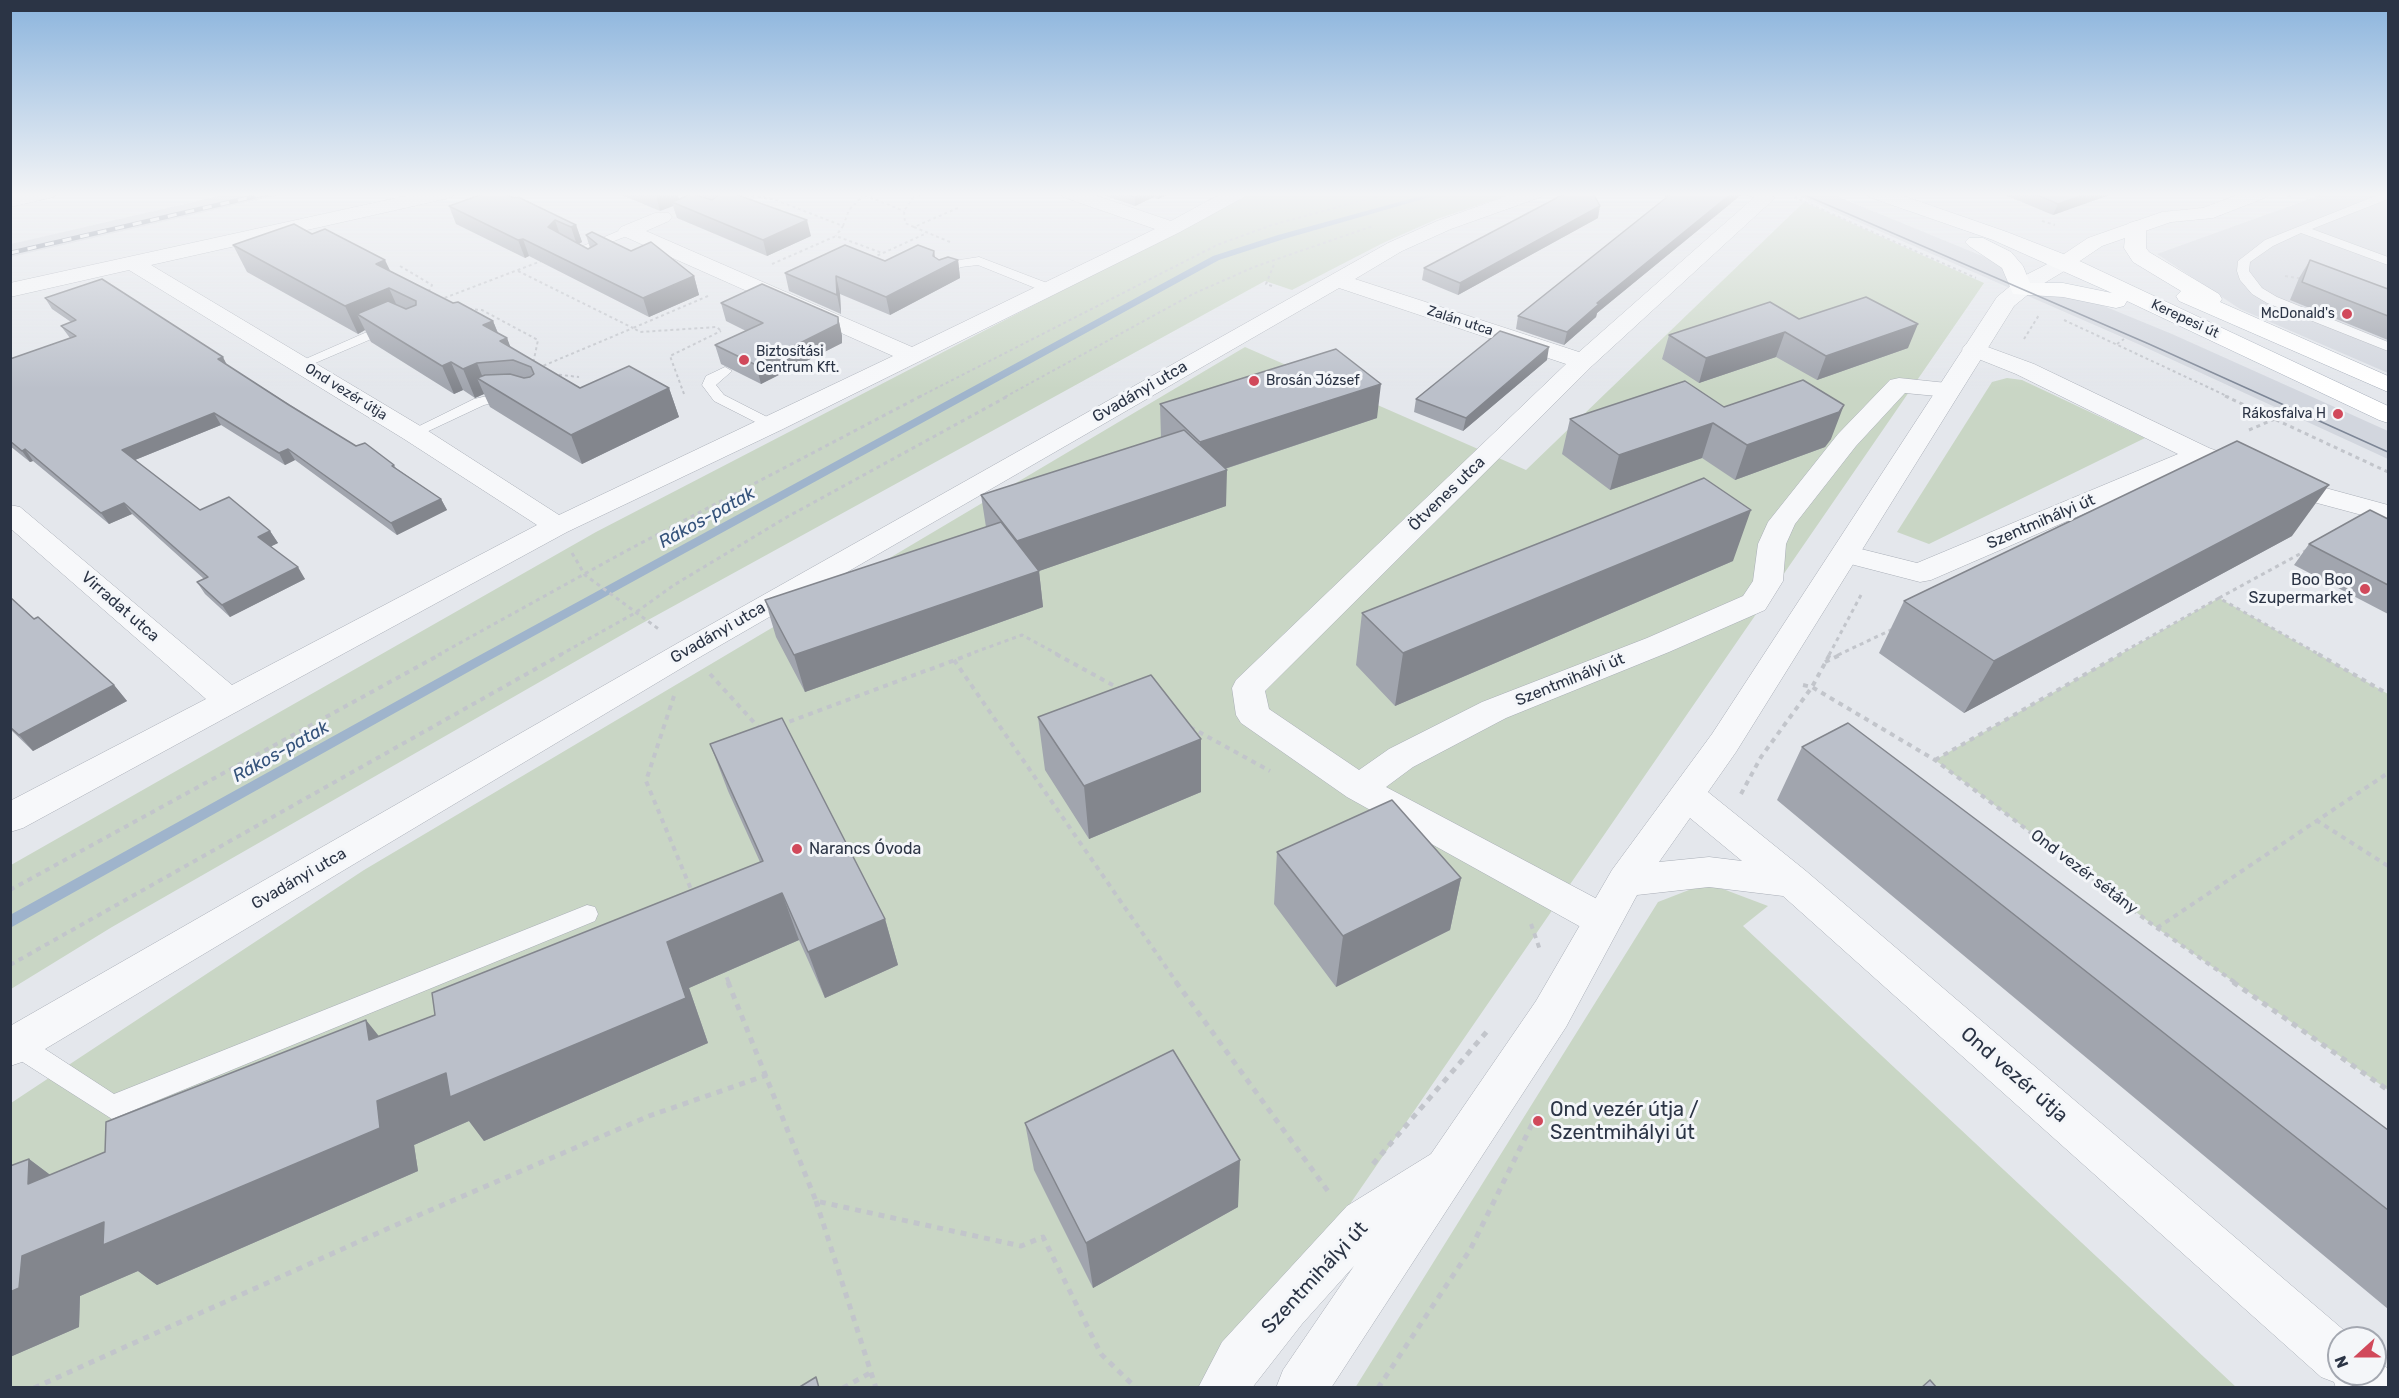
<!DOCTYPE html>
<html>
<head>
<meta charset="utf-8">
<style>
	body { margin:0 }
	#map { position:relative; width:2399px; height:1398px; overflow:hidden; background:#e4e7ec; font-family:Rubik,sans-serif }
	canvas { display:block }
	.frame { position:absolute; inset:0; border:12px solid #2b3445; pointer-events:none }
	.north { position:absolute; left:2327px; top:1326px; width:60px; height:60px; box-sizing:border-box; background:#f4f6f9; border:2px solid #a4a8b1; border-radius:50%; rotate:249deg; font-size:16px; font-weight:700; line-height:24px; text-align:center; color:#2b3445 }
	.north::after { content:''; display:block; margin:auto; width:21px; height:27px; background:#d1495b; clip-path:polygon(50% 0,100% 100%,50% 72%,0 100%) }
</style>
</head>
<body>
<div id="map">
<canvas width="2399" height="1398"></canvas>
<div class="frame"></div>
<div class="north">N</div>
</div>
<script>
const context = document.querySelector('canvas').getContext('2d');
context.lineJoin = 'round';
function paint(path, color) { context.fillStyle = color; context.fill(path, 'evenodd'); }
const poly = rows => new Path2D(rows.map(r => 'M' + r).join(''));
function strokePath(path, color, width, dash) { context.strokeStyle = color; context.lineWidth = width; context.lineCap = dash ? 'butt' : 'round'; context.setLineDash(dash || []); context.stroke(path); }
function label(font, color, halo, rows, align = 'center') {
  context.font = font + ' Rubik,sans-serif'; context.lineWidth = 6; context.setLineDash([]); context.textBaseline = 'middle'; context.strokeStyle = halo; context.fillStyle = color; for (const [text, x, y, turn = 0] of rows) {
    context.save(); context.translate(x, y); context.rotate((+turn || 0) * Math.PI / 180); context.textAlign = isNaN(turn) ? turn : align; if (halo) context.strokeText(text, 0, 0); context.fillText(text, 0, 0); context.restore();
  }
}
paint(poly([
	[232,193,287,193,11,257,11,244],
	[1792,193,1829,193,2172,334,2388,431,2388,459,2138,344],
	[2326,193,2388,193,2388,373,2240,309,2157,254]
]), '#d2d6de');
paint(poly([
	[1250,193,1515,193,1437,219,1383,243,1292,290,1265,281,639,625,112,927,11,989,11,865,596,532],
	[1804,202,1984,283,1224,1387,11,1388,11,1103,364,870,1245,347,1526,470],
	[2007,378,2022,380,2145,438,1929,544,1897,532,1992,382],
	[2219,598,2388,694,2388,1090,2157,928,1935,760],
	[1707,883,1768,906,1743,926,2236,1387,1355,1388,1658,902]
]), '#c9d6c5');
paint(poly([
	[1432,193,1444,193,1284,239,1219,260,479,666,10,928,10,915,471,660,1213,256,1278,235,1432,193]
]), '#9fb4cc');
const service = poly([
	[1742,193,1760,193,1771,198,1765,202,1742,193],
	[2383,193,2388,193,2388,199,2312,229,2388,257,2388,265,2301,233,2273,246,2250,262,2249,271,2262,288,2277,297,2388,342,2388,351,2267,303,2252,294,2240,280,2237,271,2238,261,2265,240,2383,193],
	[628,227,632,228,632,234,581,254,577,255,571,251,628,227],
	[979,257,1055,286,1057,289,1055,292,1045,292,978,265,961,267,943,276,937,272,953,261,979,257],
	[392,321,397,322,397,328,306,367,296,367,294,364,392,321],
	[725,367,732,371,716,385,724,395,777,422,780,425,777,428,767,428,714,401,702,385,706,376,725,367],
	[513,390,518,391,520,394,518,397,484,405,418,436,413,438,405,433,474,399,513,390],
	[587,905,595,907,598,914,595,921,112,1119,10,1054,10,1035,16,1033,25,1036,114,1094,587,905]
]);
const minor = poly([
	[20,193,57,193,54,197,10,207,10,195,20,193],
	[419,193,455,193,452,197,445,199,151,265,422,427,559,515,893,356,621,235,618,231,621,227,655,213,669,213,672,217,669,221,646,231,912,347,1155,229,1063,197,1060,193,1089,193,1171,221,1222,193,1247,193,1244,197,1180,232,781,430,567,532,23,828,10,832,10,801,206,699,10,528,10,505,20,507,232,685,537,525,404,439,129,270,10,297,10,283,419,193],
	[1515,193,1544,193,1541,197,1451,229,1402,251,1355,279,1579,352,1758,194,1769,193,1775,198,1592,366,1265,691,1269,709,1359,770,1389,749,1482,702,1647,638,1743,596,1753,581,1758,544,1768,522,1838,434,1890,380,1899,378,1947,383,1956,385,1959,390,1956,395,1947,397,1905,393,1856,446,1795,524,1786,544,1783,581,1765,610,1669,652,1506,718,1413,767,1386,787,1616,909,1621,920,1616,931,1602,936,1588,931,1347,797,1241,723,1236,715,1232,688,1236,680,1566,364,1339,288,700,657,25,1061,10,1066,10,1026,678,643,1388,243,1437,221,1515,193],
	[1974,342,2034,364,2209,448,2296,480,2388,505,2388,522,2276,492,2201,463,1931,580,1920,582,1835,560,1830,554,1835,548,1845,545,1917,563,2178,454,2016,374,1966,354,1962,349,1966,344,1974,342]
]);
const tertiary = poly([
	[2063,256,2071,257,2074,262,2071,267,2036,288,2014,306,1736,752,1708,792,1806,871,2353,1338,2339,1338,2339,1374,2375,1374,2375,1357,2388,1369,2388,1388,2336,1388,2334,1382,2321,1377,1783,896,1709,887,1637,895,1566,1027,1331,1388,1276,1388,1283,1370,1354,1266,1302,1324,1252,1388,1198,1388,1222,1342,1347,1206,1431,1154,1536,1001,1612,870,1712,734,1997,297,2020,278,2063,256],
	[1690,818,1742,861,1709,857,1659,862,1690,818]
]);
const secondary = poly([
	[2242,193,2270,193,2267,197,2213,218,2171,222,2102,246,2071,267,2055,267,2052,262,2088,238,2162,212,2203,208,2242,193]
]);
const primary = poly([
	[1866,193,1895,193,2007,232,2071,257,2388,406,2388,423,2379,420,2127,301,2124,306,2116,308,2063,297,2013,294,2002,268,1969,246,1965,242,1969,238,1983,238,2011,252,2023,266,2030,283,2063,283,2112,293,1993,240,1869,197,1866,193],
	[2136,221,2143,223,2146,227,2146,248,2149,252,2219,294,2222,299,2220,302,2388,376,2388,392,2179,301,2176,296,2181,291,2133,262,2124,248,2126,227,2129,223,2136,221]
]);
strokePath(service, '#a9aeb7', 1);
strokePath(minor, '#a9aeb7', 1);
strokePath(tertiary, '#a9aeb7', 1);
strokePath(secondary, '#a9aeb7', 1);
strokePath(primary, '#a3abb8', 1);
strokePath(poly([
	[728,193,773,199,843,226,836,236],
	[859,193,904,211],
	[1794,197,1976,278],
	[2288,197,2299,193],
	[2042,221,2055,225],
	[843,226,849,210,864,195],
	[914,227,905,223,904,211,913,198,924,193],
	[950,242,914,227,958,208],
	[872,258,927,233],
	[772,264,836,236,882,253],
	[400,266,432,285,428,293],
	[518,271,633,328],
	[2285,276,2304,279],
	[1272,286,1266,284,1275,262],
	[708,296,633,328,640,332,717,327,721,331],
	[439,300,544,260],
	[469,309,482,310,538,340,533,364],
	[2064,320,2229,397],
	[2024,339,2039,315],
	[2117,344,2124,339],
	[538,368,633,328],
	[553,374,579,377],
	[684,394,670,356,721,331],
	[919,397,1217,245,1272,225,1390,193],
	[1005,397,1193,294,1254,267,1373,226]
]), '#c2c5cb', 2, [3, 3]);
strokePath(poly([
	[2225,396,2388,472],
	[2249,430,2289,413],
	[572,553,585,575,660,630],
	[2219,598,2307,550],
	[438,655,626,551,921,396],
	[560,655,635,613,674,585,787,517,1008,396],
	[967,655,1022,635,1059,655],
	[1829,655,1861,595],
	[1838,655,1893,629],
	[2118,655,2219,598,2320,655]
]), '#c2c5cb', 3, [4, 4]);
strokePath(poly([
	[1056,654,1120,689],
	[2318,654,2388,694],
	[954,660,1177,983],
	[1825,662,1842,654],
	[710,674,760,729],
	[1803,685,1812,687,1935,760,2157,928,2236,983],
	[674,696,646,781,693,894],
	[780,725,971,654],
	[1190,727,1270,771],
	[1935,760,2121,654],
	[1741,794,1761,757,1812,687,1830,654],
	[2316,820,2388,866],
	[10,890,441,654],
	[1531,924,1540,950],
	[2157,928,2388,773],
	[10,965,562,654],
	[723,968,729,983]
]), '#c2c5cb', 4, [5, 5]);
strokePath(poly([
	[728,982,816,1201,1021,1246,1043,1237,1101,1354,1136,1388],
	[1176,982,1330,1194],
	[2233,982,2388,1090],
	[1373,1164,1489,1029],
	[816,1201,876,1388],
	[34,1388,389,1228,649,1116,767,1075],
	[843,1388,870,1373],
	[1378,1388,1470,1250,1539,1110]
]), '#c2c5cb', 5, [6, 6]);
paint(service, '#f7f8fa');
paint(minor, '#f7f8fa');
paint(tertiary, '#f7f8fa');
paint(secondary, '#fff');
paint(primary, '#fff');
strokePath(poly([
	[1800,193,2149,344,2388,452]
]), '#7d8696', 1.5);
const rail = poly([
	[10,253,269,193]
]);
strokePath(rail, '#7d8696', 4.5);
strokePath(rail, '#f4f6f9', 3, [9]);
paint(poly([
	[486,193,576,225,582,242,579,244,588,249,590,248,586,235,631,251,694,276,699,295,649,317,529,256,525,258,456,224,449,206],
	[617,193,677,193,679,199,689,195,683,193,732,193,811,236,767,256,677,218,673,206,660,211],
	[1097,193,1172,193,1158,199,1154,197,1135,206],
	[1663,193,1742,193,1741,195,1597,313,1596,317,1564,345,1516,329,1518,316,1666,198],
	[2008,193,2115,193,2053,215,2007,196],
	[1598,218,1458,295,1422,280,1424,268],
	[312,234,390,271,453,303,493,321,498,333,507,338,510,348,580,388,669,388,679,417,582,464,490,407,484,394,475,398,463,390,454,394,371,342,365,330,358,334,247,272,233,245],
	[935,257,939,260,958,260,960,278,890,315,840,294,841,314,789,291,785,273,885,261],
	[2310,260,2388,289,2388,340,2290,300,2299,278],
	[45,298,228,366,356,446,394,465,396,468,441,499,447,510,397,535,295,460,285,465,221,425,135,460,200,510,270,531,278,543,271,546,305,579,230,617,205,594,197,582,204,579,132,514,109,524,33,461,30,462,10,446,10,359,70,338,61,326,71,322,52,309],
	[721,303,838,317,842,336,842,343,761,384,721,364,715,345,746,331,726,321],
	[1799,319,1908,348,1817,380,1776,357,1699,383,1662,359,1669,335],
	[1547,360,1463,431,1414,412,1416,399],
	[1160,404,1377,418,1225,469,1226,506,1039,571,1043,607,805,692,776,637,765,600,986,527,981,495,1161,438],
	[1724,407,1831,439,1825,447,1735,480,1702,458,1610,490,1562,454,1570,419],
	[2388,519,2388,614,2294,565,2309,544],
	[2292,536,1964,713,1879,653,1904,601],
	[1733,561,1395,706,1356,665,1362,613],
	[10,597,34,619,114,685,127,701,33,751,10,729],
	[1038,717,1201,739,1201,792,1089,839,1045,770],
	[710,744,885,919,898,965,825,998,799,940,689,988,708,1043,484,1141,469,1121,414,1145,418,1171,157,1285,138,1271,80,1296,79,1327,10,1357,10,1166,29,1159,50,1175,105,1152,379,1036,435,1015,760,862,728,791],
	[1802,747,2388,1130,2388,1309,1777,800],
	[1277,852,1461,878,1450,930,1336,987,1274,904],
	[1025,1123,1238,1207,1093,1288,1034,1170]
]), '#a1a5ae');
paint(poly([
	[661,193,677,193,680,203,672,202,673,206,660,211,656,195],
	[1142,193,1154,193,1154,197,1135,206,1135,197],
	[1158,193,1172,193,1158,199],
	[1732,193,1742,193,1741,195,1597,313,1596,317,1564,345,1567,332,1597,303],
	[2088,193,2115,193,2053,215,2058,204],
	[1600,206,1598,218,1458,295,1460,283],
	[555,220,561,238,548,227],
	[807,220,811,236,767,256,763,240],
	[576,225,582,242,577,245,571,227],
	[523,239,529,256,525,258,518,240],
	[934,251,937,269,958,260,960,278,890,315,886,297,933,256],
	[385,260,398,287,389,288,401,315,357,314,365,330,358,334,345,306,376,264],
	[694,276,699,295,649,317,643,298],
	[836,276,840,294,841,314,837,295],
	[838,317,842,336,842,343,761,384,756,365],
	[493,321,501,341,507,338,516,361,483,325],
	[1918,324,1908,348,1817,380,1826,356],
	[1785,332,1776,357,1699,383,1706,358],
	[1549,347,1547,360,1463,431,1466,418],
	[223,357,229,369,218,359],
	[451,362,463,390,454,394,442,366],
	[477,363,485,383,477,378,484,394,475,398,463,369],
	[1381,384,1377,418,1200,477,1200,442],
	[669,388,679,417,582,464,571,435],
	[1844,405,1831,439,1825,447,1735,480,1747,445],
	[214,413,221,425,130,462,122,450],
	[1713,423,1702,458,1610,490,1619,455],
	[25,449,33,461,30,462,22,451],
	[288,449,295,460,285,465,279,453],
	[1227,470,1226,506,1022,577,1017,541],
	[2329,485,2292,536,1964,713,1994,661],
	[441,499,447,510,397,535,391,523],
	[124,503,132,514,109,524,101,513],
	[1751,510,1733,561,1395,706,1403,653],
	[270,531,278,543,266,549,258,537],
	[298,567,305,579,230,617,222,605],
	[1039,571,1043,607,805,692,794,655],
	[114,685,127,701,33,751,19,735],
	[1201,739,1201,792,1089,839,1084,786],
	[1461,878,1450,930,1336,987,1343,936],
	[782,893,799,940,689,988,708,1043,484,1141,469,1121,414,1145,418,1171,157,1285,138,1271,80,1296,79,1327,10,1357,10,1292,22,1256,377,1101,667,942],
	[885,919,898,965,825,998,808,952],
	[366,1020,402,1065,369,1040],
	[29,1159,85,1201,28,1184],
	[1240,1160,1238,1207,1093,1288,1086,1243]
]), '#83868d');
const building = poly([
	[486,193,502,193,514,198,518,197,576,225,571,227,555,220,548,227,588,249,597,244,586,235,592,232,631,251,651,242,694,276,643,298,523,239,518,240,449,206,486,193],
	[650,193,661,193,656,195,650,193],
	[718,193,732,193,807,220,763,240,672,202,692,194,712,200,719,195,718,193],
	[1124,193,1142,193,1135,197,1124,193],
	[1566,193,1593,193,1600,206,1460,283,1424,268,1566,193],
	[1672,193,1732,193,1597,303,1599,304,1567,332,1518,316,1672,193],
	[2033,193,2088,193,2058,204,2033,193],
	[294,224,312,234,325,229,385,260,376,264,453,303,458,302,493,321,483,325,507,338,500,341,580,388,629,366,669,388,571,435,477,378,485,375,510,374,524,378,530,377,534,374,531,367,513,360,477,363,463,369,451,362,442,366,357,314,388,301,406,309,416,305,416,301,389,288,345,306,233,245,294,224],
	[845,245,885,261,918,245,934,251,933,256,939,260,948,257,958,260,886,297,836,276,837,295,785,273,845,245],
	[2310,260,2388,289,2388,316,2302,282,2310,260],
	[102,279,223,357,218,359,289,405,356,446,365,443,394,465,392,466,441,499,391,523,288,449,279,453,214,413,122,450,200,510,229,497,270,531,258,537,298,567,222,605,197,582,208,577,124,503,101,513,25,449,22,451,10,441,10,359,76,336,61,326,76,320,45,298,102,279],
	[762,284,838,317,838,324,756,365,715,345,763,323,721,303,762,284],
	[1866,297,1918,324,1826,356,1785,332,1706,358,1669,335,1770,302,1799,319,1866,297],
	[1500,331,1549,347,1466,418,1416,399,1500,331],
	[1336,349,1381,384,1200,442,1160,404,1336,349],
	[1803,380,1844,405,1839,412,1747,445,1713,423,1619,455,1570,419,1685,381,1724,407,1803,380],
	[1184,430,1227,470,1017,541,981,495,1184,430],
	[2237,441,2329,485,1994,661,1904,601,2237,441],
	[1704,478,1751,510,1403,653,1362,613,1704,478],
	[2370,510,2388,519,2388,585,2309,544,2370,510],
	[1001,522,1039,571,794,655,765,600,1001,522],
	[10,597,34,619,38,617,114,685,19,735,10,727,10,597],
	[1151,675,1201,739,1084,786,1038,717,1151,675],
	[782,718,885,919,808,952,782,893,667,942,686,998,450,1097,446,1073,377,1101,380,1128,103,1245,104,1222,22,1256,19,1288,10,1292,10,1166,29,1159,28,1184,105,1152,106,1122,366,1020,369,1040,435,1015,432,993,763,861,710,744,782,718],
	[1848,723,2388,1130,2388,1210,1802,747,1848,723],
	[1392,800,1461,878,1343,936,1277,852,1392,800],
	[1173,1050,1240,1160,1086,1243,1025,1123,1173,1050],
	[816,1377,819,1388,798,1388,816,1377],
	[1930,1380,1937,1388,1921,1388,1930,1380]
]);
paint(building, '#bbc0ca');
strokePath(building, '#83868d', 1.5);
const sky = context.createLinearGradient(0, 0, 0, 389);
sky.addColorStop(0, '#8bb4dd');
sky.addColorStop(0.5, '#f3f4f6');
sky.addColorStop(1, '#f3f4f600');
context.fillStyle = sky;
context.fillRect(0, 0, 2399, 389);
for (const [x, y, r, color] of [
	[2347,314,6,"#d1495b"],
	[744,360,6,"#d1495b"],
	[1254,381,6,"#d1495b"],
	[2338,414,6,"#d1495b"],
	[2365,589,6,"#d1495b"],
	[797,849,6,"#d1495b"],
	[1538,1121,6,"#d1495b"]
]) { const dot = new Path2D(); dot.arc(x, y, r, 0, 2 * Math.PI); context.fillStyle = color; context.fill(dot); strokePath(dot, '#f4f6f9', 2); }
label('14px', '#2b3445', '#f4f6f9', [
	["McDonald's",2335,314],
	["Biztosítási",756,352,"left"],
	["Centrum Kft.",756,368,"left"],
	["Brosán József",1266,381,"left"],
	["Rákosfalva H",2326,414]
], 'right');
label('14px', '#2b3445', '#f4f6f9', [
	["Kerepesi út",2185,319,25],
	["Zalán utca",1460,321,18],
	["Ond vezér útja",346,392,32]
]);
label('16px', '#2b3445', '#f4f6f9', [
	["Gvadányi utca",1140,392,-30],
	["Ötvenes utca",1447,494,-44],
	["Szentmihályi út",2041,522,-23],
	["Virradat utca",120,607,41],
	["Gvadányi utca",718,633,-30],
	["Szentmihályi út",1570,680,-22],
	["Ond vezér sétány",2084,872,37],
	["Gvadányi utca",299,879,-30]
]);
label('16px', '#2b3445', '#f4f6f9', [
	["Boo Boo",2353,580],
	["Szupermarket",2353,598],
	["Narancs Óvoda",809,849,"left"]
], 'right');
label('italic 18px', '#34527a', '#f4f6f9', [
	["Rákos-patak",707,518,-29],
	["Rákos-patak",281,752,-29]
]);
label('20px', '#2b3445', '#f4f6f9', [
	["Ond vezér útja",2014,1075,41],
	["Szentmihályi út",1315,1278,-47]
]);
label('20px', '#2b3445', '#f4f6f9', [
	["Ond vezér útja /",1550,1110],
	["Szentmihályi út",1550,1133]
], 'left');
</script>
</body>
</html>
